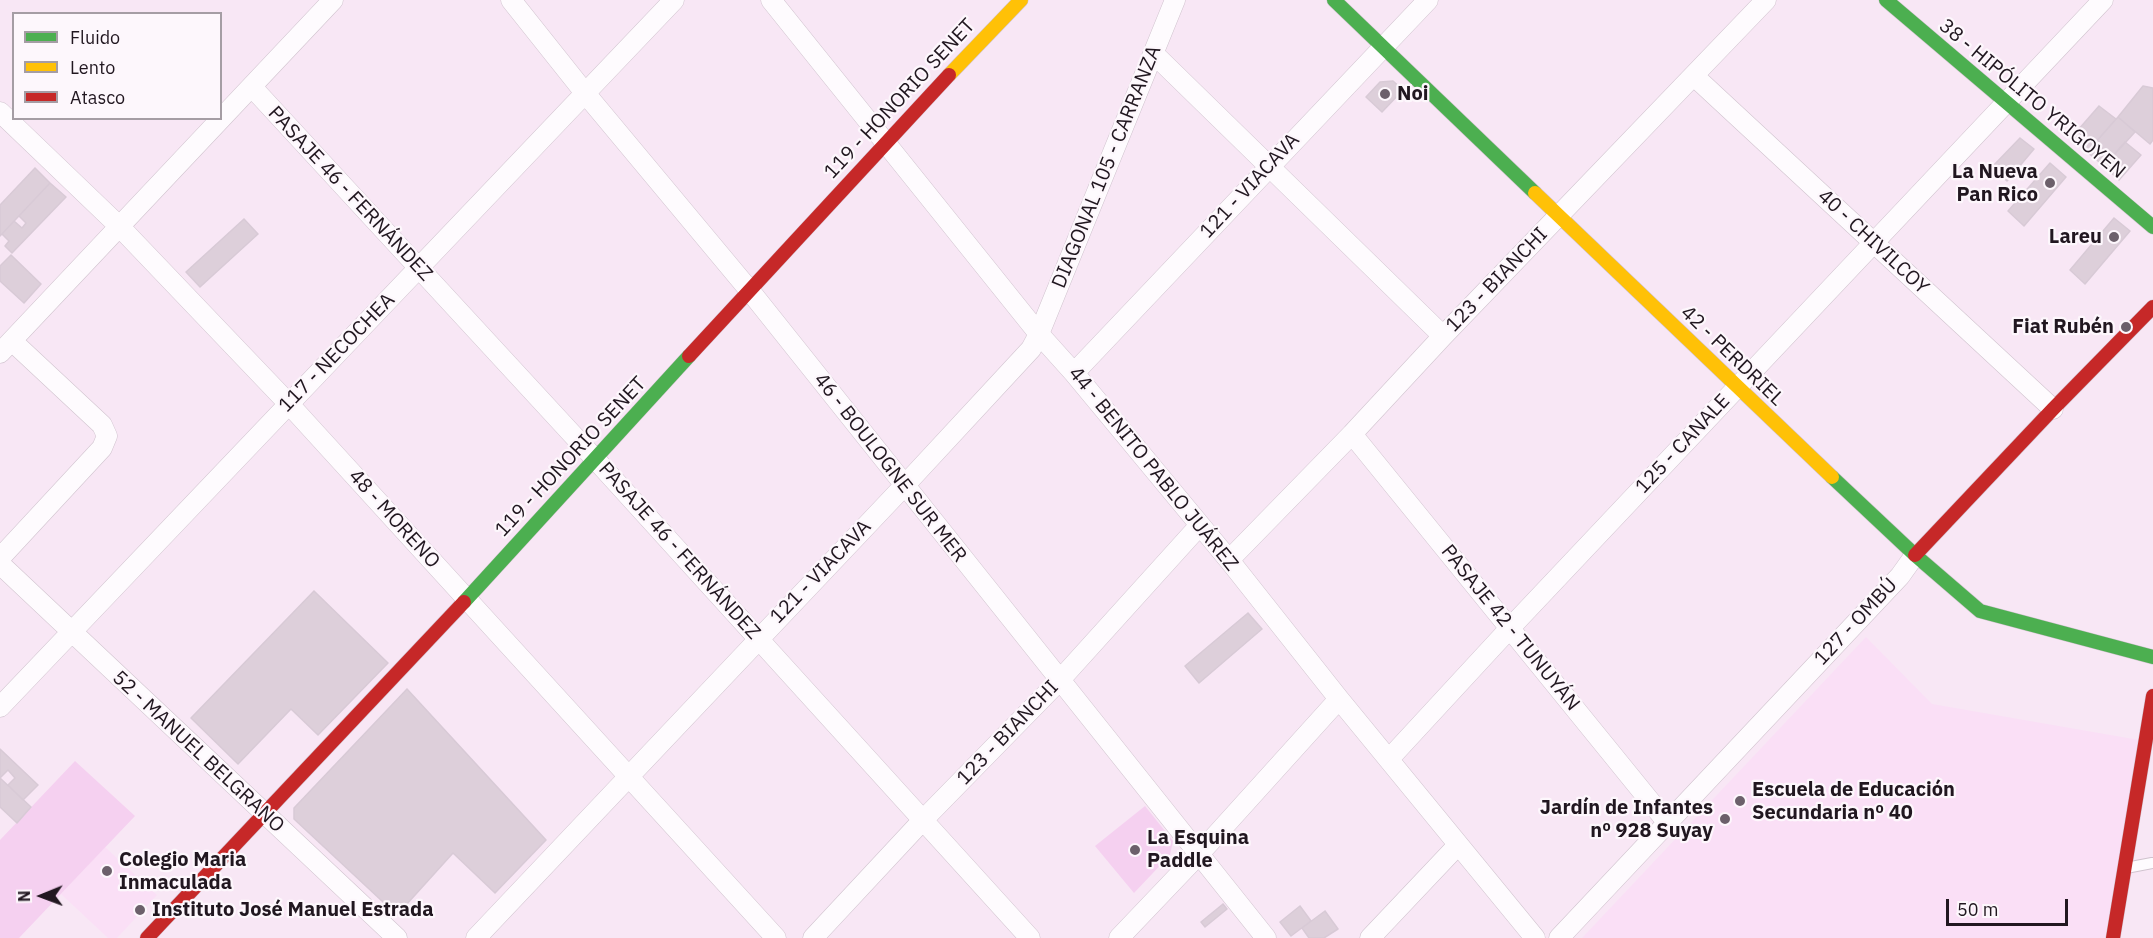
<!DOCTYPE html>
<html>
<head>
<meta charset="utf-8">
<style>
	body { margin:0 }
	#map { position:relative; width:2153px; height:938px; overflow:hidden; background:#f8e7f5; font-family:"IBM Plex Sans",sans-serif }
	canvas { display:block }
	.legend { position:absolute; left:12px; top:12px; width:210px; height:108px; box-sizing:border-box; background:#fdf7fc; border:2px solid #a59da4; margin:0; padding:8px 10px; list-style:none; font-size:18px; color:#211720 }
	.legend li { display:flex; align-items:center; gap:12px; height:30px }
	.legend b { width:30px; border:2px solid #a59da4 }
	.north { position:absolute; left:12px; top:866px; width:60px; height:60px; -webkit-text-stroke:4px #fdf7fc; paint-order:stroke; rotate:269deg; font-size:16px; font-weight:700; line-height:24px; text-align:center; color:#211720 }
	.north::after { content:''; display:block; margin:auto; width:21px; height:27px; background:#211720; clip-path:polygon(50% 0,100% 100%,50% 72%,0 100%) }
	.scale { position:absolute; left:1946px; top:899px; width:122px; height:27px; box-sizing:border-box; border:3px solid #211720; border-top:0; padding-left:8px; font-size:18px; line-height:21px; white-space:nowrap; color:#211720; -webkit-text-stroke:4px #fdf7fc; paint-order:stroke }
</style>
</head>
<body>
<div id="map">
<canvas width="2153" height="938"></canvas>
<ul class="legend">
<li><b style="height:8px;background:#4caf50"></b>Fluido</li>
<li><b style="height:8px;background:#ffc107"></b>Lento</li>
<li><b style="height:8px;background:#c62828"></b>Atasco</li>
</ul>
<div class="north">N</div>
<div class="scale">50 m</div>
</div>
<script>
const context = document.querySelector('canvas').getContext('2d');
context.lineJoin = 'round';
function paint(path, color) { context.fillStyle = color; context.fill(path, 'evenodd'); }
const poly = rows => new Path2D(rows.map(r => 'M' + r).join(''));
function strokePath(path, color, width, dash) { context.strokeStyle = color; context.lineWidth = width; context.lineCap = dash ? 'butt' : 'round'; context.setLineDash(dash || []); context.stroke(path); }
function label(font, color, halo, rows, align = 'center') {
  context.font = font + ' "IBM Plex Sans",sans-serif'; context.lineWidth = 4.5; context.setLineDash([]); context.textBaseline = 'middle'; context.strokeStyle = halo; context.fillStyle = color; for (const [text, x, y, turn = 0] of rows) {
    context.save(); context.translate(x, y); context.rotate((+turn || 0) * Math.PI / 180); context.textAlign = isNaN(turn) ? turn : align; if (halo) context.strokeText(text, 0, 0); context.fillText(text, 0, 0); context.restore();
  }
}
paint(poly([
	[1866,637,1932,704,2139,740,2105,938,1582,938],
	[105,847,157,895,117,938,108,938,61,894]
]), '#fadff6');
paint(poly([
	[75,761,135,816,19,938,0,938,0,840],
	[1145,806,1173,841,1170,855,1134,893,1095,846]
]), '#f5d0f0');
const building = poly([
	[1393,81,1403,90,1382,112,1366,97,1380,82,1393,81],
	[2143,86,2153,88,2153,140,2150,144,2118,117,2143,86],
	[2099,106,2116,119,2087,152,2071,138,2099,106],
	[2118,117,2135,132,2104,166,2087,152,2118,117],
	[2020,138,2034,149,2007,181,1992,167,2020,138],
	[2125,142,2141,155,2119,180,2104,166,2125,142],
	[2050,163,2066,177,2024,226,2008,211,2050,163],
	[35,168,50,183,0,236,0,205,35,168],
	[50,183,66,197,12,253,5,246,9,241,2,234,14,221,22,228,26,223,19,216,50,183],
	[2114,218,2130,231,2085,284,2070,270,2114,218],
	[244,219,258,234,200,287,186,272,244,219],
	[11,255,41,284,24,303,0,281,0,266,11,255],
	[314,591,388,663,318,735,291,709,238,764,191,718,314,591],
	[1248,613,1262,629,1199,683,1185,666,1248,613],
	[407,689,546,840,495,893,453,853,397,915,294,819,294,808,407,689],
	[0,749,38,785,23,800,8,785,15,778,8,770,0,778,0,749],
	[0,778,31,807,17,823,0,807,0,778],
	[1223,904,1227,909,1205,927,1201,922,1223,904],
	[1300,906,1311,921,1291,936,1280,922,1300,906],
	[1325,911,1338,929,1324,938,1309,938,1302,928,1325,911]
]);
paint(building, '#ddcfda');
strokePath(building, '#d8cad6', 1.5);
const lane = poly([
	[2126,868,2152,863]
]);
const street = poly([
	[511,0,585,93,750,291,1266,938],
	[771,0,1039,334,1074,373,1229,560,1339,699,1535,938],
	[1153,53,1443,336],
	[1694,76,2053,409],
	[252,87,596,460,1030,938],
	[0,112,119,226,288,403,776,938],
	[0,353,333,0],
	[1074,373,1428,0],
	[1352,434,1667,822],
	[0,558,102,448,107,436,102,425,12,341],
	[1229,560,1352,434,1443,336,1766,0],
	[0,564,397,938],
	[0,707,674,0],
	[1389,759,1510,628,2103,0],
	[476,938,904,486,1031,349,1039,334,1175,0],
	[813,938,922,821,1059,681,1200,525],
	[1119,938,1199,854,1339,699],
	[1370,938,1458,845],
	[1559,938,1900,576,1915,555]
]);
const fast = poly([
	[1334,0,1535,193],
	[1886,0,2153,227],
	[1832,477,1915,555,1980,611,2153,657],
	[464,602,689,356]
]);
const slow = poly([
	[949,75,1021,0],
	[1535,193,1832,477]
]);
const jam = poly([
	[689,356,949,75],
	[1915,555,2053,409,2153,307],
	[147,938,464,602],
	[2113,938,2153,696]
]);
strokePath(lane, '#d0c3ce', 12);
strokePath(street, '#d0c3ce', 21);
strokePath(fast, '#d0c3ce', 15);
strokePath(slow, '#d0c3ce', 15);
strokePath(jam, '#d0c3ce', 15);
strokePath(lane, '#fefbfe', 10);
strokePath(street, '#fefbfe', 20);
strokePath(fast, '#4caf50', 14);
strokePath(slow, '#ffc107', 14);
strokePath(jam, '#c62828', 14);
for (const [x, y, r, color] of [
	[1385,94,6,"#6c606b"],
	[2050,183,6,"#6c606b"],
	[2114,237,6,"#6c606b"],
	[2126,327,6,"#6c606b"],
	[1740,801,6,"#6c606b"],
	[1725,819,6,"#6c606b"],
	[1135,850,6,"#6c606b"],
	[107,871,6,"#6c606b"],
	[140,910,6,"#6c606b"]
]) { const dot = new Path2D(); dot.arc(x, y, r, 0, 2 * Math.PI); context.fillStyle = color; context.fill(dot); strokePath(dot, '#fdf7fc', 2); }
label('bold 20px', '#211720', '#fdf7fc', [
	["Noi",1397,94],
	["La Nueva",2038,172,"right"],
	["Pan Rico",2038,195,"right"],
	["Lareu",2102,237,"right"],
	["Fiat Rubén",2114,327,"right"],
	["Escuela de Educación",1752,790],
	["Secundaria nº 40",1752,813],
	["Jardín de Infantes",1713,808,"right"],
	["nº 928 Suyay",1713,831,"right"],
	["La Esquina",1147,838],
	["Paddle",1147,861],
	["Colegio Maria",119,860],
	["Inmaculada",119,883],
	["Instituto José Manuel Estrada",152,910]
], 'left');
label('20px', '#211720', '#fdf7fc', [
	["119 - HONORIO SENET",900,99,-47],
	["38 - HIPÓLITO YRIGOYEN",2032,99,40],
	["DIAGONAL 105 - CARRANZA",1107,167,-68],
	["121 - VIACAVA",1250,186,-47],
	["PASAJE 46 - FERNÁNDEZ",350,194,47],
	["40 - CHIVILCOY",1873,242,43],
	["123 - BIANCHI",1497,280,-46],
	["117 - NECOCHEA",337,353,-46],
	["42 - PERDRIEL",1732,356,44],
	["125 - CANALE",1683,444,-47],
	["119 - HONORIO SENET",571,457,-47],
	["46 - BOULOGNE SUR MER",890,468,52],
	["44 - BENITO PABLO JUÁREZ",1153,469,51],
	["48 - MORENO",394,519,48],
	["PASAJE 46 - FERNÁNDEZ",679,551,48],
	["121 - VIACAVA",821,572,-46],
	["127 - OMBÚ",1856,622,-47],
	["PASAJE 42 - TUNUYÁN",1510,628,51],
	["123 - BIANCHI",1008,733,-46],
	["52 - MANUEL BELGRANO",198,752,43]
]);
</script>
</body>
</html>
